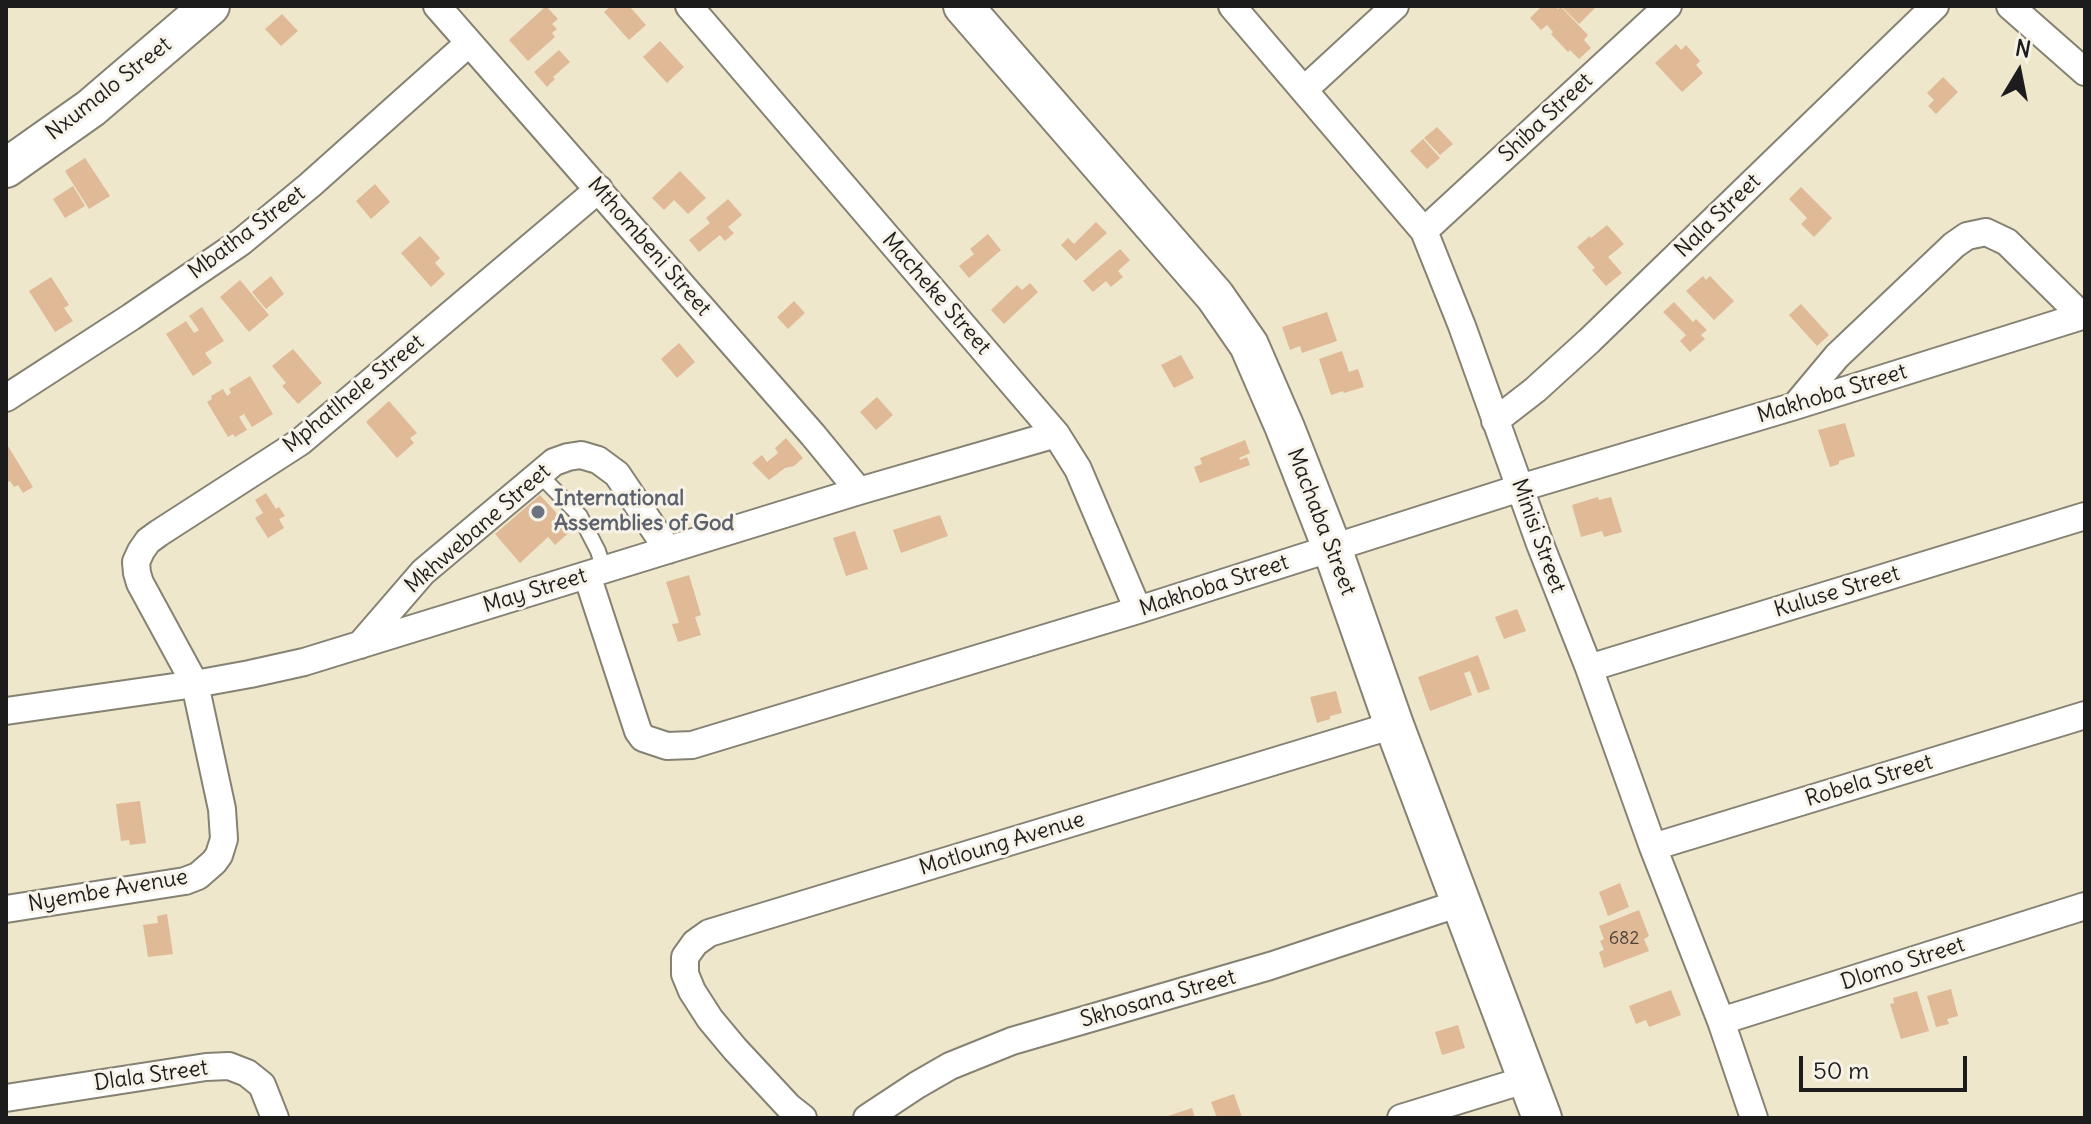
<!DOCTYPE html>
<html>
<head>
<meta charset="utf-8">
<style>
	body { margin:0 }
	#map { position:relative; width:2091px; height:1124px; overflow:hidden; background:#eee7cb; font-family:Delius,sans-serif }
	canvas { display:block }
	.frame { position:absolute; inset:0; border:8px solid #1c1c1c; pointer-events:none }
	.north { position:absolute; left:1979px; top:32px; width:80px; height:80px; -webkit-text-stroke:6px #f7f3e8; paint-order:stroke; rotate:10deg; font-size:22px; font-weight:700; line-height:32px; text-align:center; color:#1c1c1c }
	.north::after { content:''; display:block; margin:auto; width:28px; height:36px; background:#1c1c1c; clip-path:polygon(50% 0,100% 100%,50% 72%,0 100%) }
	.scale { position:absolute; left:1799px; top:1056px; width:168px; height:36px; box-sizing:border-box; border:4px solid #1c1c1c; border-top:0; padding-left:10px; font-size:24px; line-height:28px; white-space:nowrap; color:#1c1c1c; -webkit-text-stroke:6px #f7f3e8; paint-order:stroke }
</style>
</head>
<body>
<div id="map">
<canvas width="2091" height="1124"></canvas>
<div class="frame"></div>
<div class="north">N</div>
<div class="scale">50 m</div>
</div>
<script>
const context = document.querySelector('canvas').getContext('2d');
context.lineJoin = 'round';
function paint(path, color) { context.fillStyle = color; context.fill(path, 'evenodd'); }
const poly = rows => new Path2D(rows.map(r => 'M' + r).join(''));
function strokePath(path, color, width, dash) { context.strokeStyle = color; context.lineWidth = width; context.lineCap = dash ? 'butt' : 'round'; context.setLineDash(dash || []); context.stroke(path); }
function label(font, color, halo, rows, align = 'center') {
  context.font = font + ' Delius,sans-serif'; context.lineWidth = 6; context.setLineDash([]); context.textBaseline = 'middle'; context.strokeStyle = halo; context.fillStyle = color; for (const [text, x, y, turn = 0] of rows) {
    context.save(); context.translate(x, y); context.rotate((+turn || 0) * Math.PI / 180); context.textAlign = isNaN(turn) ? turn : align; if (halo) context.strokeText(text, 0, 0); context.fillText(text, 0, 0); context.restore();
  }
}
paint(poly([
	[546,6,558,19,552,24,557,29,552,33,555,37,528,61,509,40],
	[611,6,629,6,646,25,629,40,604,12],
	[1542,6,1555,6,1558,9,1561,7,1588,35,1584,40,1591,48,1579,59,1570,50,1568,52,1551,34,1553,32,1547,25,1541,30,1530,18],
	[1565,6,1597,6,1579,24,1563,8],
	[282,14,298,31,281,46,265,29],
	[660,41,684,67,667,83,643,57],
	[1676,44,1681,50,1686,45,1700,61,1696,65,1703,73,1682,92,1655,63],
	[559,50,570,62,553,77,555,79,547,87,534,72],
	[1943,77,1958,92,1936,114,1928,106,1934,100,1927,93],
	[1437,127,1453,144,1440,155,1424,138],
	[1423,139,1440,158,1427,169,1410,151],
	[85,158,110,196,89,209,65,171],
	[680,171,706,198,688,214,674,200,664,210,652,198],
	[375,184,390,202,371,219,356,201],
	[73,186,85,206,65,218,53,199],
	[1801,187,1832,218,1814,237,1801,224,1807,218,1789,199],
	[728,199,742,215,728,227,734,233,725,241,720,235,699,252,689,240,710,223,706,218],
	[1096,222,1107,233,1076,261,1061,245,1068,238,1074,244],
	[1607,225,1624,244,1608,257,1622,273,1606,286,1592,270,1595,268,1577,247,1590,236,1591,238],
	[988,234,1001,250,969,278,959,266,974,254,970,249],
	[420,236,440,258,435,263,445,274,431,287,401,253],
	[1120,249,1130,260,1118,271,1123,277,1111,287,1106,281,1093,292,1083,281],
	[271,276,284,294,266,309,252,292],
	[1703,276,1706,280,1710,276,1734,301,1714,320,1686,291],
	[51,277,69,305,64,308,73,321,55,332,29,291],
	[240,280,269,315,249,332,220,297],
	[1030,283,1038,292,1004,324,991,310,1017,285,1022,290],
	[794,301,805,313,788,329,777,317],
	[1674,302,1693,322,1696,319,1707,330,1701,335,1705,339,1690,352,1680,341,1686,335,1663,312],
	[1801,304,1829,335,1817,346,1789,315],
	[202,307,224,341,205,353,212,363,193,376,166,334,186,321,194,333,199,330,189,316],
	[1327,312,1337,341,1302,353,1300,346,1290,350,1282,327],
	[679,343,695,362,677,378,661,359],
	[293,349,322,383,298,404,282,386,286,383,272,366],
	[1342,351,1349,372,1358,369,1364,387,1344,393,1343,391,1331,395,1319,359],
	[1181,355,1194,378,1174,388,1161,365],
	[250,376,273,414,252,427,244,414,239,417,247,430,235,437,233,434,228,437,207,402,212,399,211,396,223,389,227,396,231,393,229,389],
	[877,397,893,415,876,430,860,412],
	[389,401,417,433,410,438,414,443,397,458,366,422],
	[1845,423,1855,456,1839,461,1839,464,1830,467,1818,430],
	[786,438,803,458,794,466,785,468,769,480,752,463,762,455,767,462,778,453,775,448],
	[1245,440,1250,453,1239,458,1240,460,1247,457,1250,465,1200,483,1194,467,1202,464,1200,458],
	[6,443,33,487,23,493,18,485,14,487,10,481,6,483],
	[266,493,276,509,279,507,285,516,279,519,284,528,268,538,255,518,263,513,255,500],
	[540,495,572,530,555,545,548,537,520,563,495,534],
	[1598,497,1599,500,1611,497,1622,532,1604,537,1602,531,1581,537,1572,505],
	[940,515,948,536,901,553,893,530],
	[855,531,868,569,846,576,833,538],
	[689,575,701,615,695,617,701,635,678,642,672,624,679,623,666,582],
	[1517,609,1526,631,1504,639,1495,617],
	[1478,655,1490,689,1478,693,1470,671,1464,673,1472,695,1430,711,1418,677],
	[1336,691,1342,713,1330,716,1330,719,1317,723,1310,697],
	[140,801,146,843,130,845,129,840,121,841,116,804],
	[1620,883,1629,907,1608,916,1599,892],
	[1639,910,1649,936,1644,939,1649,951,1604,968,1599,952,1604,950,1600,941,1604,939,1599,926],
	[167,914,173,954,148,957,143,925,158,923,157,916],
	[1951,989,1958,1016,1947,1019,1949,1024,1936,1027,1927,996],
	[1671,990,1681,1015,1649,1027,1646,1020,1636,1024,1629,1006],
	[1917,991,1929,1031,1901,1039,1890,1004,1894,1003,1893,998],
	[1458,1025,1465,1048,1442,1055,1435,1032],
	[1234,1094,1242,1117,1217,1118,1211,1102],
	[1192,1108,1195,1118,1169,1118,1168,1116]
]), '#e0b996');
const lane = poly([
	[539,474,580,516,598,551,604,570]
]);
const street = poly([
	[437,6,813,435,859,491],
	[689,6,1056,434,1078,469,1138,610],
	[1232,6,1424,231,1462,326,1540,544,1589,668,1653,847,1721,1021,1754,1118],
	[2010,6,2085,72],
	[1305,89,1395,6],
	[1424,231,1668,6],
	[6,398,131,317,241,242,310,185,469,43],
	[1796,405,1837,356,1954,245,1967,236,1986,232,2007,242,2082,316],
	[1495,421,1535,390,1589,341,1935,6],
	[587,575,638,731,643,738,667,746,692,745,1138,610,1520,488,1795,406,2085,315],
	[360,645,423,572,554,462,568,457,581,455,598,460,617,474,668,550],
	[1589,668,2085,516],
	[6,711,195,684,250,674,304,662,859,491,1056,434],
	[1653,847,2085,715],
	[6,909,185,881,198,876,214,862,219,855,224,839,222,809,195,684,140,583,137,573,136,562,141,551,148,541,159,533,300,442,599,189],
	[1721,1021,2085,906],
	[6,1098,206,1067,229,1066,247,1073,262,1085,275,1118],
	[803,1118,789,1107,735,1049,710,1019,692,991,685,974,685,957,695,943,709,933,1394,725],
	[867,1118,917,1085,950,1066,1012,1041,1270,966,1460,903],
	[1401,1118,1528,1079]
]);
const secondary = poly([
	[963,6,1215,296,1249,345,1285,428,1332,548,1394,725,1542,1118],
	[6,168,91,108,210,6]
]);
strokePath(lane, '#858274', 18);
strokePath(street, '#858274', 30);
strokePath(secondary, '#858274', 42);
strokePath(lane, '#fff', 14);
strokePath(street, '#fff', 26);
strokePath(secondary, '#fff', 38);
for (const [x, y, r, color] of [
	[538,512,8,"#6b7280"]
]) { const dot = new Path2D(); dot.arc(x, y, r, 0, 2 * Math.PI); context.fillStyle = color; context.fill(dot); strokePath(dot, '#f7f3e8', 3); }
label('18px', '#4d433a', null, [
	["682",1624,939]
]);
label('22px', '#1c1c1c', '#f7f3e8', [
	["Nxumalo Street",109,89,-38],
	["Shiba Street",1546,118,-43],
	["Nala Street",1718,216,-44],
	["Mbatha Street",247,233,-37],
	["Mthombeni Street",649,247,49],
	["Macheke Street",936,294,49],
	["Mphatlhele Street",354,394,-39],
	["Makhoba Street",1832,394,-17],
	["Machaba Street",1321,522,69],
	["Mkhwebane Street",478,529,-41],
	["Minisi Street",1538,536,70],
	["Makhoba Street",1214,586,-18],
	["May Street",535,591,-17],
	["Kuluse Street",1837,592,-17],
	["Robela Street",1869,781,-17],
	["Motloung Avenue",1002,844,-17],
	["Nyembe Avenue",108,891,-10],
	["Dlomo Street",1903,964,-18],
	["Skhosana Street",1158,999,-16],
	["Dlala Street",151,1076,-8]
]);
label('bold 22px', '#5b616d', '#f7f3e8', [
	["International",554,499],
	["Assemblies of God",554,524]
], 'left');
</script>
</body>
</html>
